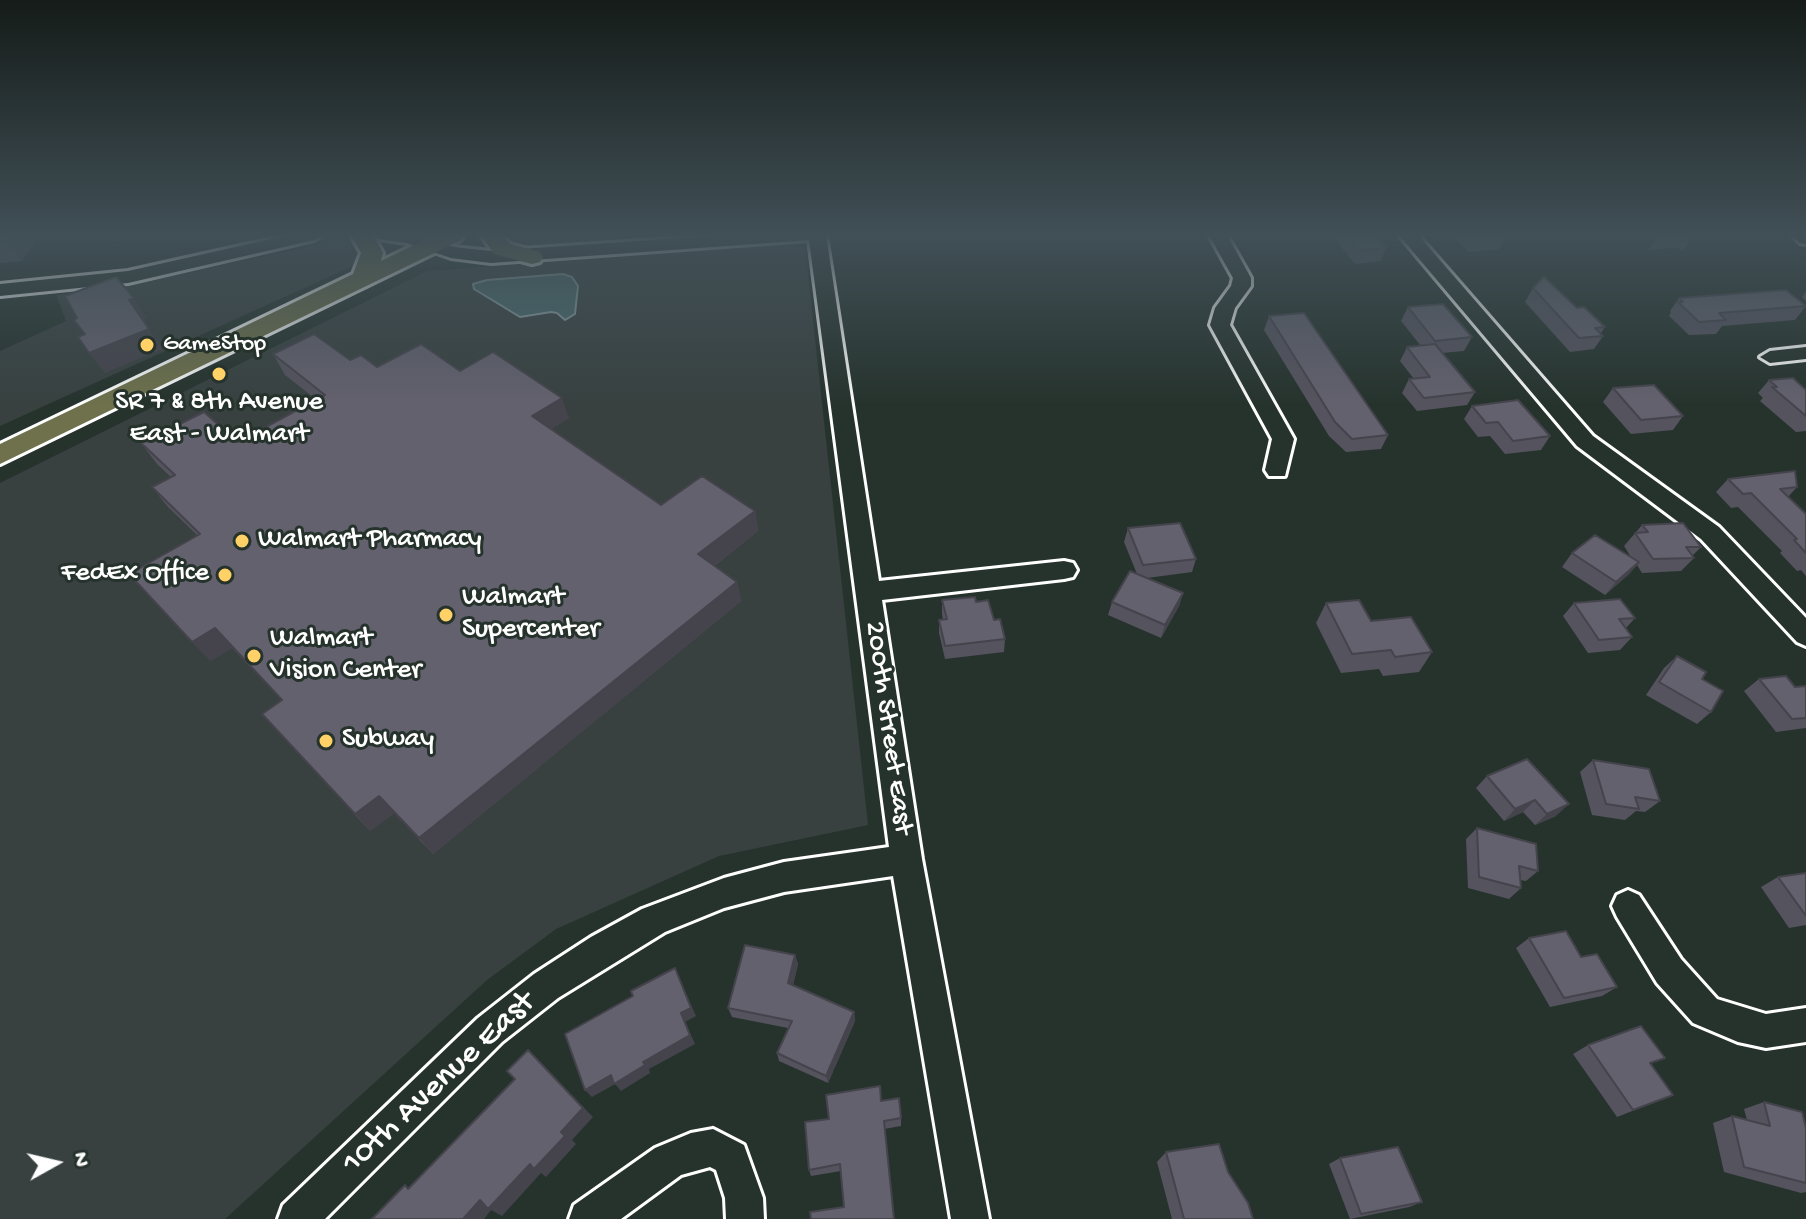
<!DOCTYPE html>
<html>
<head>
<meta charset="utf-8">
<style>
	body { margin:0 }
	#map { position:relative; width:1806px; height:1219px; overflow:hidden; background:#26332d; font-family:"Gochi Hand",sans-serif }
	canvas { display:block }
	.north { position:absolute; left:16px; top:1123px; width:80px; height:80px; -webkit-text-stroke:6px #26332d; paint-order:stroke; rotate:82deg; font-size:22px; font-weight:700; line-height:32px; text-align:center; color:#fff }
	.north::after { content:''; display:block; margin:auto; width:28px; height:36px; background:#fff; clip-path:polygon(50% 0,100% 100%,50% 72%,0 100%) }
</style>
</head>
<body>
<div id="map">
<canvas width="1806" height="1219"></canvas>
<div class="north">N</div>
</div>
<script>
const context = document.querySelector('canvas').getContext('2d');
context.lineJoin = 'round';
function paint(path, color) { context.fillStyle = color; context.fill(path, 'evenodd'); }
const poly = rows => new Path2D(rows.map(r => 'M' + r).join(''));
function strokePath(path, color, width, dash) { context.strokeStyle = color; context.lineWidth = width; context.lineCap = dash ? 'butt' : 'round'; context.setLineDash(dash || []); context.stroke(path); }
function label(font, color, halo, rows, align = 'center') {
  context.font = font + ' "Gochi Hand",sans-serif'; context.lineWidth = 6; context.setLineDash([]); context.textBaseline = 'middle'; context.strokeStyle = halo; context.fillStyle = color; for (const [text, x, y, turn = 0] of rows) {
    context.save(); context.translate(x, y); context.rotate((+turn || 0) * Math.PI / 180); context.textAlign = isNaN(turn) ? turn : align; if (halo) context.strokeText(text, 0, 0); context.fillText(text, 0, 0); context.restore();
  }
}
paint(poly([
	[515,235,653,235,534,245,521,241],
	[336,241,352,242,361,250,355,265,0,426,0,351,66,321,56,295,131,285],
	[786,245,805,247,868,825,719,856,556,929,487,980,225,1219,0,1219,0,483,427,271]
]), '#384140');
const water = poly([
	[563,274,572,277,578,286,575,314,565,320,557,313,551,312,520,317,474,289,473,284,487,280,563,274]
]);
paint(water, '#4a6e70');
strokePath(water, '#92a8a9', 2);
const minor = poly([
	[289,235,323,235,314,240,128,283,0,296,0,284,128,271,289,235],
	[376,235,420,235,454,247,491,251,725,235,826,235,879,581,1064,561,1073,563,1077,570,1073,577,1064,579,882,600,922,859,989,1219,951,1219,893,876,784,892,724,908,665,932,558,998,502,1042,325,1219,278,1219,283,1205,478,1018,534,974,591,937,642,909,724,878,784,862,889,847,809,240,491,263,451,258,407,243,379,239,376,235],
	[1209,235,1227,235,1251,278,1251,286,1235,308,1230,325,1294,439,1285,476,1269,476,1265,470,1272,439,1210,325,1215,308,1231,286,1233,278,1209,235],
	[1399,235,1418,235,1593,436,1719,527,1806,618,1806,646,1797,642,1701,539,1577,446,1399,235],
	[1792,235,1806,235,1806,244,1800,243,1792,235],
	[1806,347,1806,359,1770,363,1760,357,1770,351,1806,347],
	[1628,890,1639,895,1681,959,1717,999,1766,1014,1806,1008,1806,1042,1766,1048,1738,1042,1693,1023,1657,983,1617,917,1612,906,1617,895,1628,890],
	[713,1129,744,1145,763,1198,764,1219,726,1219,725,1198,716,1170,710,1167,681,1175,621,1219,569,1219,574,1205,655,1148,691,1133,713,1129]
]);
const major = poly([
	[351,235,373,235,383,253,381,261,435,235,464,235,461,240,0,464,0,444,353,274,361,253,351,235],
	[481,235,503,235,510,244,540,252,543,257,540,262,532,264,494,254,481,235]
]);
strokePath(minor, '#fff', 6);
strokePath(major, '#fff', 6);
paint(minor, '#26332d');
paint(major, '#6e714b');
paint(poly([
	[0,235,39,237,22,261,0,263],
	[1335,235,1375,235,1386,248,1381,261,1355,264,1334,238],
	[1453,235,1507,236,1500,249,1468,252],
	[1658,235,1695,235,1683,250,1676,248,1648,250],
	[1533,288,1577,308,1605,327,1601,333,1603,336,1594,349,1570,352,1525,302],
	[1806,292,1806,301,1802,297],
	[1679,298,1806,306,1795,320,1722,326,1716,334,1689,335,1669,316,1671,312,1670,311],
	[1408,307,1472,337,1464,351,1442,353,1475,392,1467,405,1417,411,1402,393,1409,379,1414,379,1400,361,1407,347,1421,346,1401,321],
	[1269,316,1388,435,1381,449,1346,452,1329,436,1264,330],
	[273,354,350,360,377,367,460,371,569,418,551,429,661,505,755,511,758,531,714,566,737,582,741,601,433,854,394,813,370,831,262,714,282,700,232,648,210,661,197,535,168,507,152,487,171,477,157,464,141,443,238,442,317,400,285,375],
	[1769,380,1806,390,1806,431,1796,432,1760,401,1763,398,1758,393],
	[1613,388,1683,416,1673,430,1631,434,1603,402],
	[1472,406,1550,436,1541,450,1505,454,1490,436,1478,437,1464,419],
	[1728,479,1797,487,1788,497,1806,514,1806,576,1801,570,1797,571,1780,553,1782,551,1738,507,1731,508,1716,492],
	[1642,525,1701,547,1692,556,1694,558,1681,571,1642,573,1637,565,1628,575,1605,595,1562,567,1572,553,1631,557,1624,546],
	[1128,528,1196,559,1192,572,1147,578,1183,593,1179,606,1161,638,1108,615,1112,602,1137,574,1124,542],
	[942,600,976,602,994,620,1005,639,1004,652,945,659,939,633,939,620,943,620,942,614],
	[1326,603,1371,621,1432,652,1419,672,1383,676,1379,669,1341,673,1316,623],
	[1574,603,1635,618,1626,628,1632,637,1620,650,1588,653,1563,616],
	[1677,656,1711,712,1697,724,1646,695,1664,668],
	[1759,679,1795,687,1806,686,1806,728,1776,732,1744,691],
	[1527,759,1556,816,1535,825,1523,812,1504,821,1476,788,1487,776],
	[1593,760,1660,801,1645,812,1636,811,1625,820,1592,815,1580,772],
	[1477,828,1538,871,1526,881,1520,880,1521,888,1509,899,1468,888,1466,839],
	[1806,873,1806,925,1789,928,1761,887,1778,877],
	[1529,938,1581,957,1617,987,1602,996,1550,1007,1516,948],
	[795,955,798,964,793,985,854,1012,855,1021,828,1083,779,1061,777,1053,788,1028,732,1017,728,1008],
	[1588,1045,1651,1064,1673,1095,1617,1117,1573,1054],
	[881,1101,901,1118,901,1126,884,1129,844,1207,841,1171,811,1176,809,1170,829,1119],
	[1764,1102,1806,1128,1806,1192,1801,1193,1724,1172,1713,1123,1732,1116,1747,1120,1744,1109],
	[1166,1152,1228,1172,1253,1219,1172,1219,1157,1162],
	[1340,1158,1422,1202,1409,1207,1350,1219,1329,1164]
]), '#55535e');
paint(poly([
	[9,235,38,235,39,237,22,261,7,241],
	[107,235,128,235,112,242],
	[134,298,147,318,143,320,129,300],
	[149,329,163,349,105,373,89,353],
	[562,398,569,418,539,436,532,416],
	[755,511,758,531,703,574,698,554],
	[1639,562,1628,575,1605,595,1616,582],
	[737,582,741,601,433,854,419,838],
	[1183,593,1179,606,1161,638,1165,625],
	[215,628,232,648,210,661,192,642],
	[379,796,394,813,370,831,355,814],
	[1535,800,1523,812,1504,821,1515,809],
	[1569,804,1556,816,1535,825,1547,814],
	[795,955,798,964,791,992,788,983],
	[675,968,696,1016,685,1022,695,1044,649,1069,650,1073,621,1091,615,1084,592,1097,585,1090,611,1075,643,1062,681,1013],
	[854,1012,855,1021,828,1083,826,1076],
	[528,1050,593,1117,572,1140,576,1144,546,1177,541,1173,502,1216,491,1210,484,1219,463,1219,480,1200,561,1132]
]), '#45444c');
const building = poly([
	[0,235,11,235,7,241,0,241,0,235],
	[1348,235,1375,235,1386,248,1360,250,1348,235],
	[1472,235,1507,235,1507,236,1475,238,1472,235],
	[116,277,134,298,129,300,149,329,89,353,78,337,85,334,74,320,77,318,65,296,116,277],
	[1544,277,1577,308,1584,307,1605,327,1595,328,1603,336,1579,338,1533,288,1544,277],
	[1786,290,1806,306,1719,313,1726,320,1699,322,1678,302,1683,302,1679,298,1786,290],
	[1443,304,1472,337,1435,341,1408,307,1443,304],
	[1304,313,1388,435,1352,439,1335,422,1269,316,1304,313],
	[314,334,350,360,361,355,377,367,421,344,460,371,493,352,562,398,532,416,661,505,702,476,755,511,698,554,737,582,419,838,379,796,355,814,262,714,282,700,215,628,192,642,129,574,200,534,152,487,175,475,141,443,204,412,238,442,325,395,273,354,314,334],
	[1435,344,1475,392,1424,398,1409,379,1430,377,1407,347,1435,344],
	[1793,378,1806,390,1806,416,1772,387,1777,387,1769,380,1793,378],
	[1654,385,1683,416,1641,420,1613,388,1654,385],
	[1518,400,1550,436,1513,441,1498,422,1486,423,1472,406,1518,400],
	[1795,471,1797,487,1780,489,1806,514,1806,553,1794,540,1797,539,1751,493,1743,494,1728,479,1795,471],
	[1180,523,1196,559,1143,565,1128,528,1180,523],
	[1683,523,1701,547,1686,547,1694,558,1653,559,1635,533,1648,532,1642,525,1683,523],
	[1595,535,1639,562,1616,582,1572,553,1595,535],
	[1130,571,1183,593,1165,625,1112,602,1130,571],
	[975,597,976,602,988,600,994,620,1000,619,1005,639,945,646,939,620,947,619,942,600,975,597],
	[1620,599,1635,618,1619,619,1632,637,1599,640,1574,603,1620,599],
	[1359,600,1371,621,1411,617,1432,652,1395,657,1391,650,1352,654,1326,603,1359,600],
	[1677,656,1706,672,1702,679,1723,691,1711,712,1659,682,1677,656],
	[1786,676,1795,687,1806,686,1806,718,1792,719,1759,679,1786,676],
	[1527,759,1569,804,1547,814,1535,800,1515,809,1487,776,1527,759],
	[1593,760,1649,769,1660,801,1635,797,1639,809,1606,804,1593,760],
	[1477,828,1536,844,1538,871,1519,866,1521,888,1479,877,1477,828],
	[1806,873,1806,916,1778,877,1806,873],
	[1566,931,1581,957,1597,954,1617,987,1564,998,1529,938,1566,931],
	[745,945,795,955,788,983,854,1012,826,1076,777,1053,792,1021,728,1008,745,945],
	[675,968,691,1008,681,1013,690,1035,643,1062,645,1065,614,1084,611,1075,585,1090,565,1034,633,996,631,991,675,968],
	[1641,1026,1665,1058,1650,1063,1673,1095,1633,1110,1588,1045,1641,1026],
	[528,1050,583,1108,561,1132,565,1136,534,1169,530,1164,488,1209,480,1200,463,1219,372,1219,405,1185,408,1189,515,1079,507,1071,528,1050],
	[880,1086,881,1101,899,1098,901,1118,884,1121,894,1219,811,1219,810,1212,844,1207,840,1164,809,1170,805,1122,829,1119,826,1095,880,1086],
	[1764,1102,1802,1112,1806,1128,1806,1183,1744,1167,1732,1116,1770,1126,1764,1102],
	[1219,1144,1228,1172,1248,1203,1253,1219,1184,1219,1166,1152,1219,1144],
	[1398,1147,1422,1202,1361,1214,1340,1158,1398,1147]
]);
paint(building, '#63616d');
strokePath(building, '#45444c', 2);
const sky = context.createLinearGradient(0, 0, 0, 406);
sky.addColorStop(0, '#151c19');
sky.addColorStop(0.58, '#415057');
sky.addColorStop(1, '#41505700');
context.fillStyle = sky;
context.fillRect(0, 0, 1806, 406);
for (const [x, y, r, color] of [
	[147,345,8,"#ffd166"],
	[219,374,8,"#ffd166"],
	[242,541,8,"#ffd166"],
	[225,575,8,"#ffd166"],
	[446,615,8,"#ffd166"],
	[254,656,8,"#ffd166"],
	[326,741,8,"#ffd166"]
]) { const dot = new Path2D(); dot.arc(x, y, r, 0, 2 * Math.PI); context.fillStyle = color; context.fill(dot); strokePath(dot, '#26332d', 3); }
label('24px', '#fff', '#26332d', [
	["GameStop",163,345]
], 'left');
label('28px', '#fff', '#26332d', [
	["SR 7 & 8th Avenue",219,404,"center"],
	["East - Walmart",219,436,"center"],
	["Walmart Pharmacy",258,541],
	["FedEx Office",209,575,"right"],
	["Walmart",462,599],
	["Supercenter",462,631],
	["Walmart",270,640],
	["Vision Center",270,672],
	["Subway",342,741]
], 'left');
label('28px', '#fff', '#26332d', [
	["200th Street East",887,728,82]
]);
label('34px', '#fff', '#26332d', [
	["10th Avenue East",440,1084,-43]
]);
</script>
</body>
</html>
